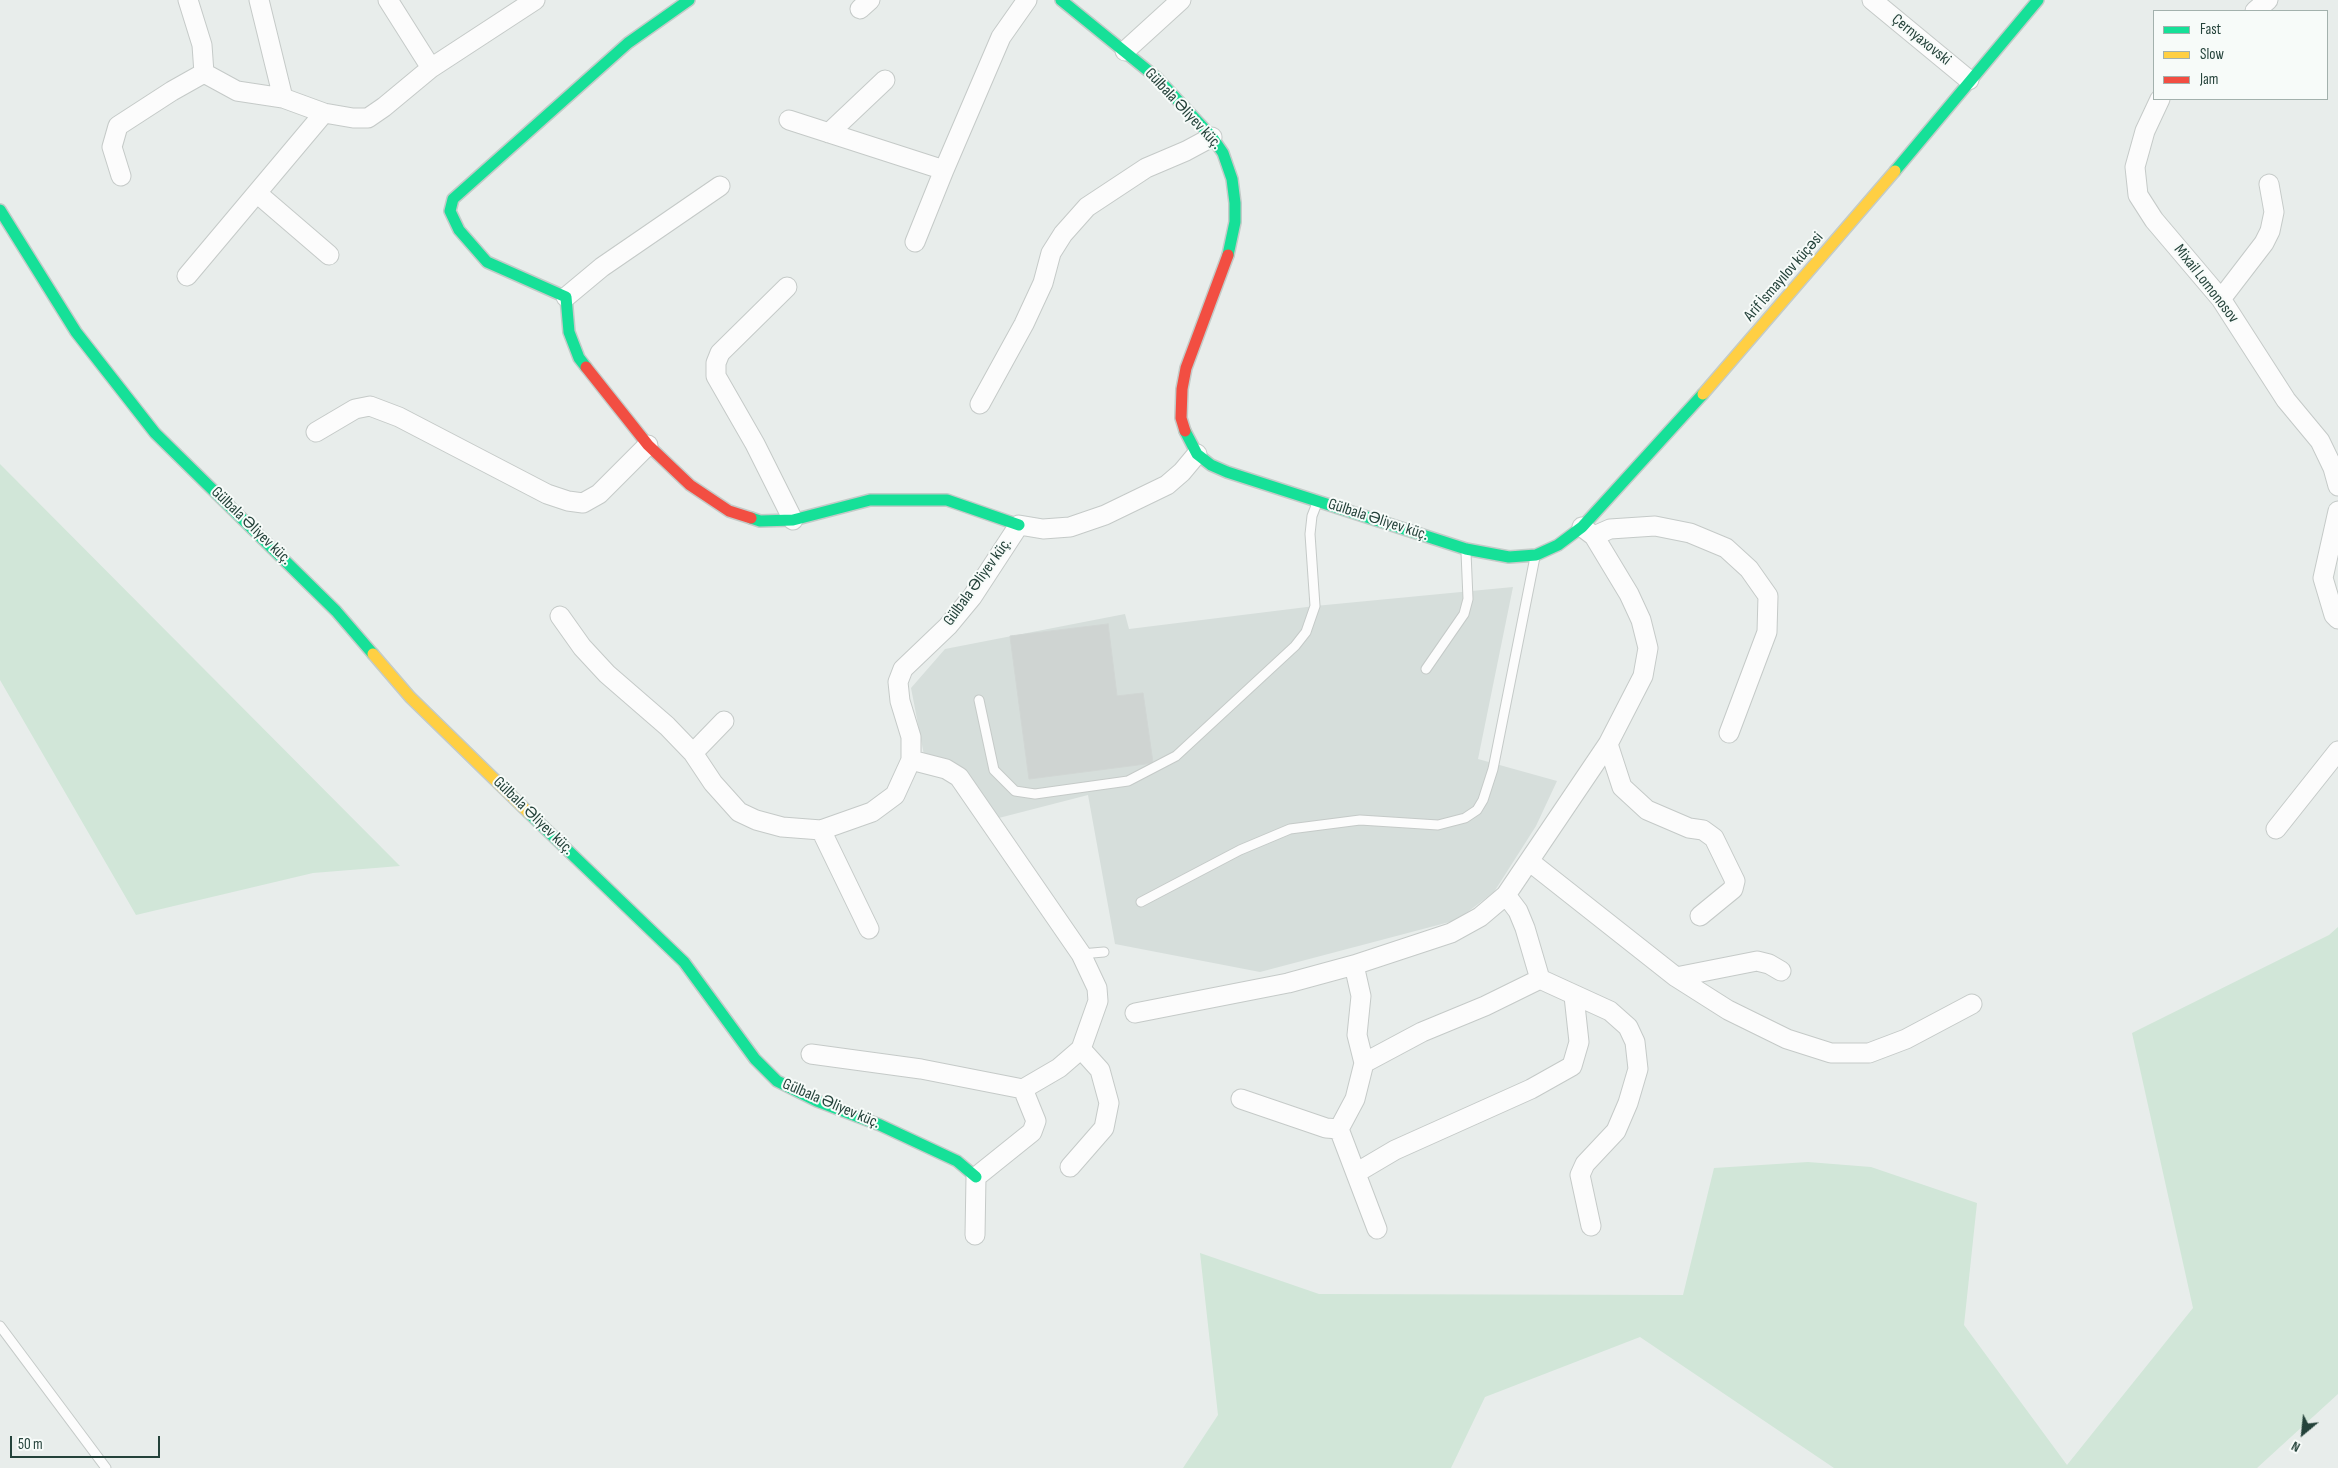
<!DOCTYPE html>
<html>
<head>
<meta charset="utf-8">
<style>
	body { margin:0 }
	#map { position:relative; width:2338px; height:1468px; overflow:hidden; background:#e8edeb; font-family:"Sofia Sans Condensed",sans-serif }
	canvas { display:block }
	.legend { position:absolute; left:2153px; top:10px; width:175px; height:90px; box-sizing:border-box; background:#f7fbf9; border:1px solid #a3b1ad; margin:0; padding:6px 9px; list-style:none; font-size:15px; color:#24423a }
	.legend li { display:flex; align-items:center; gap:10px; height:25px }
	.legend b { width:25px; border:1px solid #a3b1ad }
	.north { position:absolute; left:2278px; top:1408px; width:50px; height:50px; -webkit-text-stroke:4px #f7fbf9; paint-order:stroke; rotate:208deg; font-size:14px; font-weight:700; line-height:20px; text-align:center; color:#24423a }
	.north::after { content:''; display:block; margin:auto; width:18px; height:22px; background:#24423a; clip-path:polygon(50% 0,100% 100%,50% 72%,0 100%) }
	.scale { position:absolute; left:10px; top:1436px; width:150px; height:22px; box-sizing:border-box; border:2px solid #24423a; border-top:0; padding-left:6px; font-size:15px; line-height:18px; white-space:nowrap; color:#24423a; -webkit-text-stroke:4px #f7fbf9; paint-order:stroke }
</style>
</head>
<body>
<div id="map">
<canvas width="2338" height="1468"></canvas>
<ul class="legend">
<li><b style="height:6px;background:#16e098"></b>Fast</li>
<li><b style="height:6px;background:#ffcf43"></b>Slow</li>
<li><b style="height:6px;background:#f24e42"></b>Jam</li>
</ul>
<div class="north">N</div>
<div class="scale">50 m</div>
</div>
<script>
const context = document.querySelector('canvas').getContext('2d');
context.lineJoin = 'round';
function paint(path, color) { context.fillStyle = color; context.fill(path, 'evenodd'); }
const poly = rows => new Path2D(rows.map(r => 'M' + r).join(''));
function strokePath(path, color, width, dash) { context.strokeStyle = color; context.lineWidth = width; context.lineCap = dash ? 'butt' : 'round'; context.setLineDash(dash || []); context.stroke(path); }
function label(font, color, halo, rows, align = 'center') {
  context.font = font + ' "Sofia Sans Condensed",sans-serif'; context.lineWidth = 4; context.setLineDash([]); context.textBaseline = 'middle'; context.strokeStyle = halo; context.fillStyle = color; for (const [text, x, y, turn = 0] of rows) {
    context.save(); context.translate(x, y); context.rotate((+turn || 0) * Math.PI / 180); context.textAlign = isNaN(turn) ? turn : align; if (halo) context.strokeText(text, 0, 0); context.fillText(text, 0, 0); context.restore();
  }
}
paint(poly([
	[1513,587,1478,759,1557,781,1536,826,1494,892,1457,920,1260,972,1115,944,1088,795,991,820,924,755,911,688,945,649,1125,614,1129,629,1315,606]
]), '#d6dedb');
paint(poly([
	[0,464,400,866,313,873,136,915,0,680],
	[2338,927,2338,1394,2257,1468,1834,1468,1640,1337,1485,1397,1451,1468,1183,1468,1218,1415,1200,1253,1319,1294,1683,1295,1714,1168,1808,1162,1871,1167,1977,1203,1964,1325,2067,1465,2193,1308,2132,1033,2329,935]
]), '#d1e6d8');
const building = poly([
	[1108,624,1117,696,1143,693,1153,763,1029,779,1010,636,1108,624]
]);
paint(building, '#cfd4d2');
strokePath(building, '#d1d6d4', 1);
const lane = poly([
	[1426,669,1464,614,1468,599,1466,552],
	[979,700,994,770,1015,791,1035,794,1128,781,1176,756,1295,646,1306,632,1315,606,1310,534,1312,516,1317,503],
	[1141,902,1240,850,1290,829,1360,820,1438,825,1465,818,1477,810,1483,800,1493,769,1535,557],
	[1081,954,1104,952],
	[0,1326,106,1468]
]);
const street = poly([
	[188,0,202,45,204,73,237,91,283,98,324,113,353,118,368,118,384,107,431,68,535,0],
	[259,0,283,98],
	[388,0,431,68],
	[1872,0,1969,80],
	[860,9,870,0],
	[2255,11,2268,0],
	[1125,51,1181,0],
	[2160,99,2145,131,2135,167,2138,195,2154,220,2221,299,2286,400,2320,441,2333,468,2338,486],
	[789,120,944,170,1001,37,1027,0],
	[829,133,885,80],
	[121,176,112,147,118,126,172,91,204,73],
	[258,194,329,255],
	[915,242,944,170],
	[187,276,324,113],
	[787,287,720,353,716,363,716,376,755,444,793,520],
	[566,297,602,267,720,186],
	[2221,299,2264,243,2270,231,2274,212,2269,184],
	[980,404,1024,324,1043,283,1051,253,1063,234,1087,207,1146,168,1186,151,1212,137],
	[316,432,355,409,370,406,399,417,547,494,568,501,583,503,599,494,648,445],
	[2338,511,2323,578,2334,615,2338,619],
	[1594,536,1610,529,1655,526,1690,533,1726,548,1749,569,1768,596,1767,632,1729,733],
	[560,616,582,647,607,674,667,726,693,753,713,783,739,812,756,820,782,827,821,830,872,812,895,795,911,760],
	[1608,744,1622,787,1647,810,1689,828,1703,830,1714,838,1735,881,1733,889,1700,916],
	[693,753,724,721],
	[2276,829,2338,751],
	[821,830,869,929],
	[1529,861,1676,977,1728,1010,1787,1039,1831,1053,1869,1053,1906,1039,1972,1004],
	[1506,895,1518,911,1525,928,1540,979,1610,1011,1628,1027,1635,1042,1638,1069,1628,1103,1616,1131,1585,1164,1580,1175,1591,1226],
	[1676,977,1757,961,1769,964,1781,971],
	[1135,1013,1288,983,1354,965,1451,933,1480,917,1506,895,1608,744,1643,676,1648,648,1641,620,1629,594,1594,536,1582,527],
	[811,1054,921,1069,1023,1089],
	[1364,1063,1422,1032,1485,1006,1540,979],
	[1241,1099,1326,1128,1339,1129,1355,1099,1364,1063,1357,1035,1361,996,1354,965],
	[1339,1129,1377,1229],
	[1070,1167,1104,1128,1109,1103,1100,1070,1081,1049],
	[1356,1173,1395,1150,1531,1089,1572,1066,1579,1042,1574,996],
	[975,1235,976,1177,1032,1132,1036,1121,1023,1089,1059,1068,1081,1049,1098,1001,1097,988,1081,954,959,777,946,769,911,760,911,737,900,701,898,682,903,669,948,626,972,597,1019,525,1043,529,1070,527,1105,515,1167,485,1182,472,1197,454]
]);
const fast = poly([
	[1061,0,1157,78,1212,137,1223,153,1232,179,1235,203,1235,222,1228,255],
	[1895,171,2038,0],
	[0,210,76,332,155,433,336,611,373,654],
	[586,367,579,358,569,332,566,297,487,262,459,230,450,211,453,199,628,43,689,0],
	[1185,431,1197,454,1211,465,1227,472,1466,549,1509,557,1536,555,1558,545,1582,527,1703,394],
	[751,518,760,521,793,520,870,500,947,500,1019,525],
	[529,813,684,962,755,1059,777,1081,817,1101,880,1125,957,1161,976,1177]
]);
const slow = poly([
	[1703,394,1895,171],
	[373,654,410,697,529,813]
]);
const jam = poly([
	[586,367,648,445,690,485,729,511,751,518],
	[1185,431,1181,418,1182,389,1186,368,1228,255]
]);
strokePath(lane, '#c5cac8', 11);
strokePath(street, '#c5cac8', 21);
strokePath(fast, '#c3cbc8', 14);
strokePath(slow, '#c3cbc8', 14);
strokePath(jam, '#c3cbc8', 14);
strokePath(lane, '#fcfcfc', 9);
strokePath(street, '#fcfcfc', 19);
strokePath(fast, '#16e098', 11);
strokePath(slow, '#ffcf43', 11);
strokePath(jam, '#f24e42', 11);
label('16px', '#24423a', '#f7fbf9', [
	["Çernyaxovski",1921,40,39],
	["Gülbala Əliyev küç.",1183,109,47],
	["Arif İsmayılov küçəsi",1784,277,-49],
	["Mixail Lomonosov",2206,284,52],
	["Gülbala Əliyev küç.",1378,520,18],
	["Gülbala Əliyev küç.",251,526,44],
	["Gülbala Əliyev küç.",978,582,-54],
	["Gülbala Əliyev küç.",533,816,44],
	["Gülbala Əliyev küç.",831,1104,23]
]);
</script>
</body>
</html>
